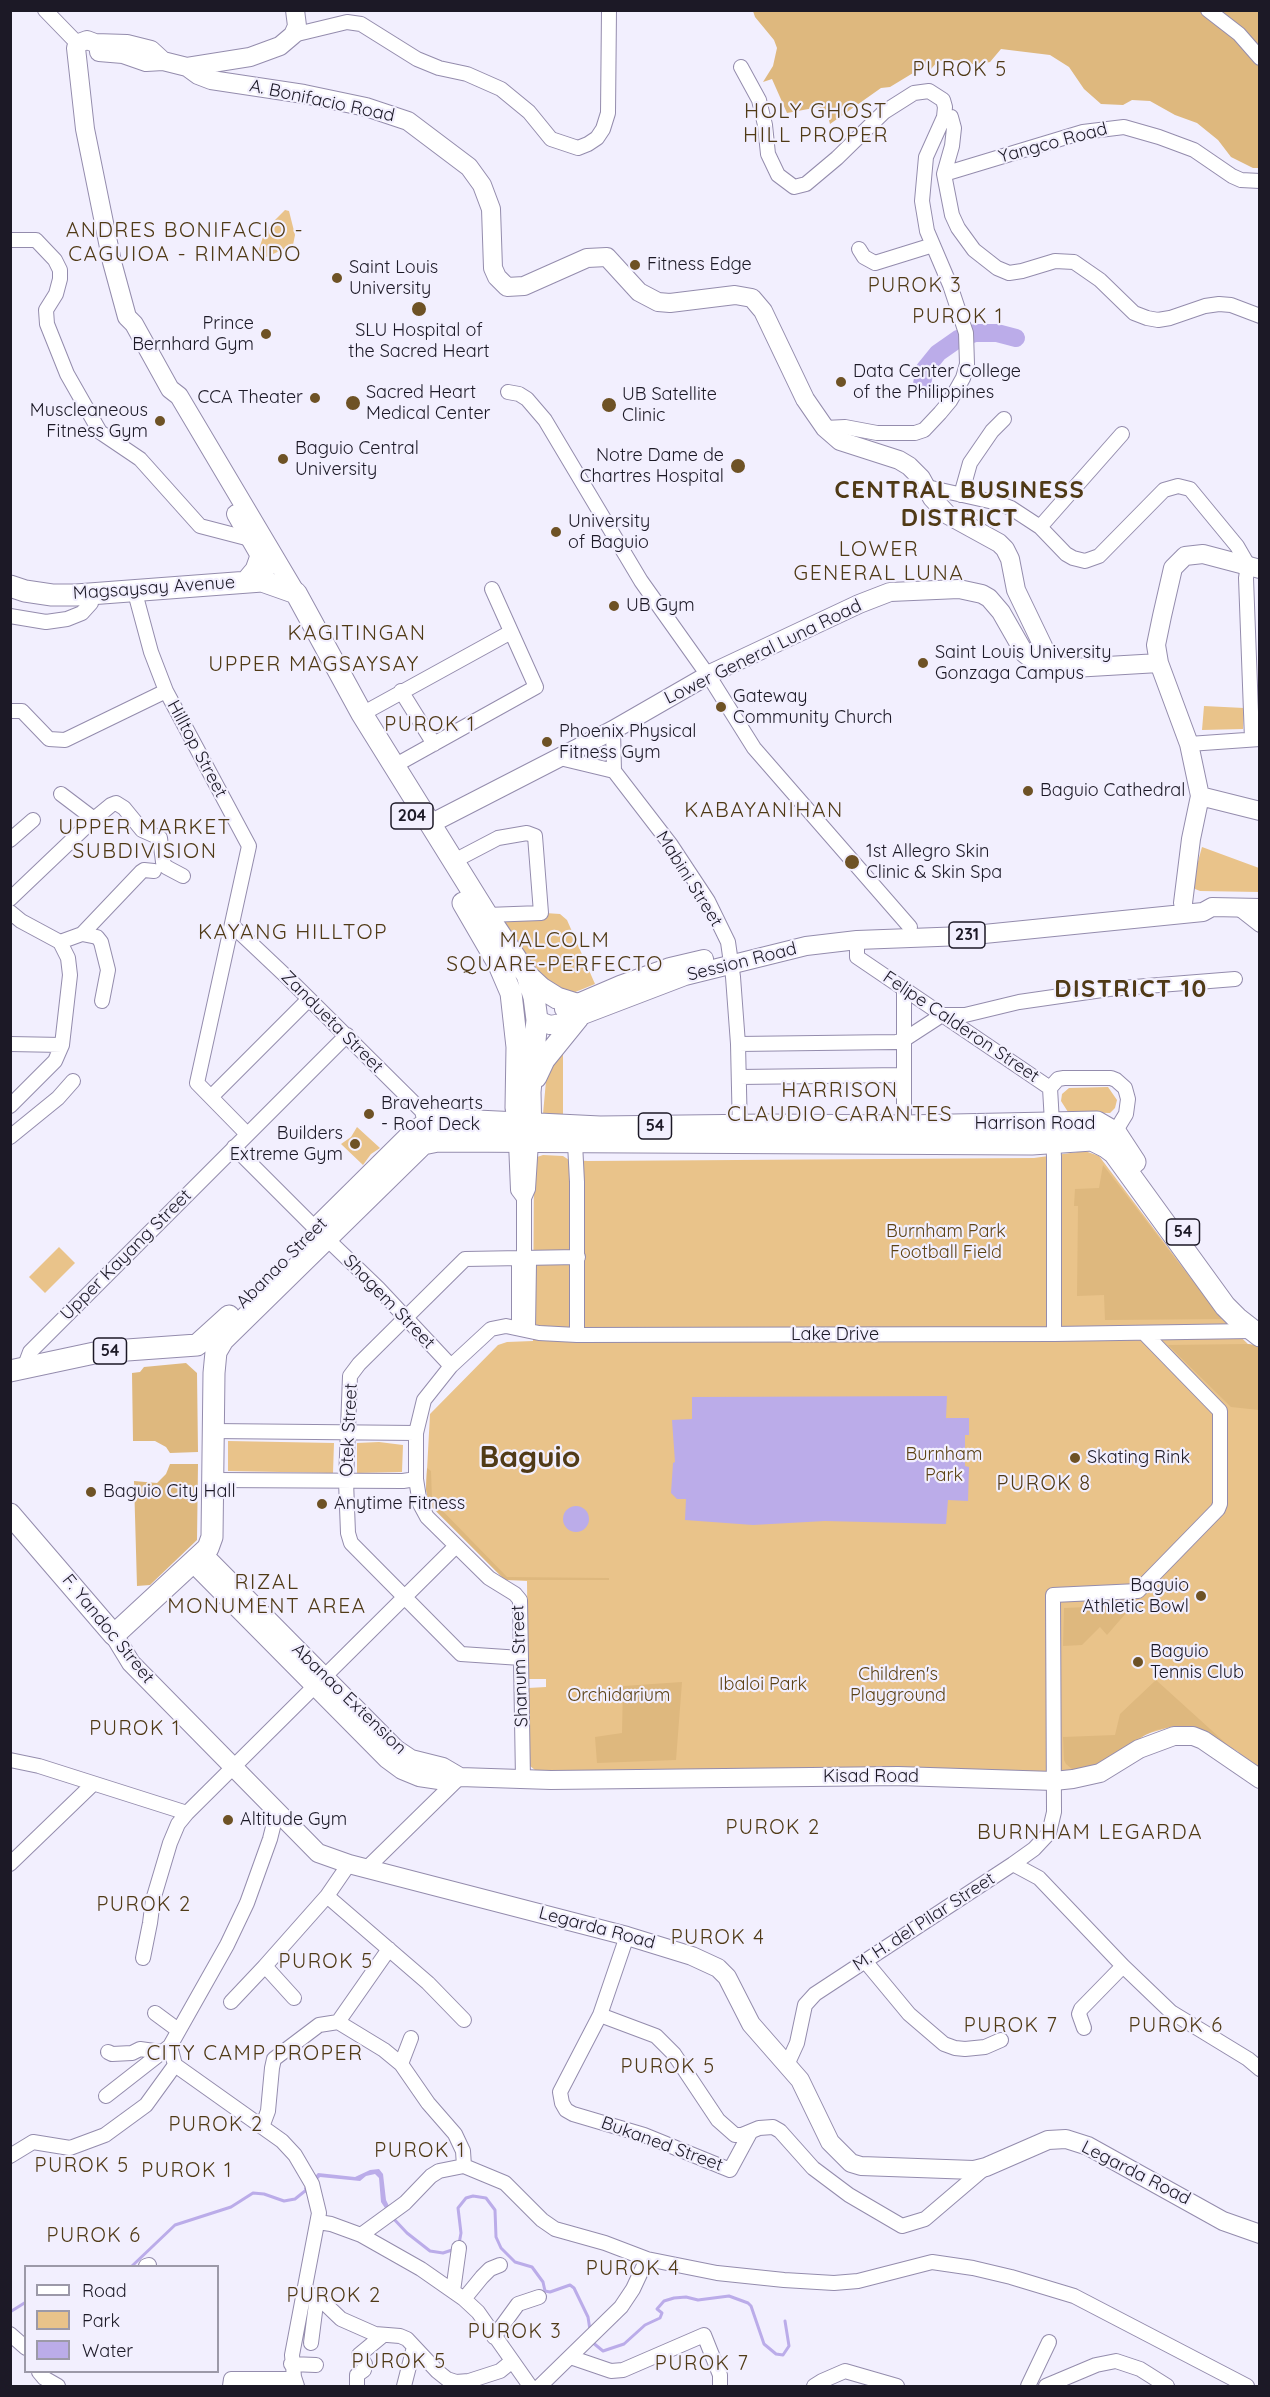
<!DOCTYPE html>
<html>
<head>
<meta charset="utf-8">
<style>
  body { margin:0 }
  #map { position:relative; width:1270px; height:2397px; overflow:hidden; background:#f2effe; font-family:Quicksand,sans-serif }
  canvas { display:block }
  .frame { position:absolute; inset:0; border:12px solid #1c1926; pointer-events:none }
  .legend { position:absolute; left:24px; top:2265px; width:195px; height:108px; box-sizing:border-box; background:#f2effe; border:2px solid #9c99a8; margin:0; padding:8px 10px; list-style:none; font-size:18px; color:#1c1926 }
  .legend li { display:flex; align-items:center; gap:12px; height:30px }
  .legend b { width:30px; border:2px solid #9c99a8 }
</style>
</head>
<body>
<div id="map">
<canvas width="1270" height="2397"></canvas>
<div class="frame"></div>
<ul class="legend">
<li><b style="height:8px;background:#fff"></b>Road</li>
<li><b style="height:16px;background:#e9c38a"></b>Park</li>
<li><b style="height:16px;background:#bbace9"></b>Water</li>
</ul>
</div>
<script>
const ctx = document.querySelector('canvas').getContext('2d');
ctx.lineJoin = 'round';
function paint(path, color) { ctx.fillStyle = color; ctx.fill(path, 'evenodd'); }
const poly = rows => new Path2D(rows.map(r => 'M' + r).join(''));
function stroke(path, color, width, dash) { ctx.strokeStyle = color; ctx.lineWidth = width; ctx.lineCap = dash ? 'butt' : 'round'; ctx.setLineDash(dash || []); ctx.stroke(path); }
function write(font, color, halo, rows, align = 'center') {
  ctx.font = font + ' Quicksand,sans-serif'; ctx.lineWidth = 4.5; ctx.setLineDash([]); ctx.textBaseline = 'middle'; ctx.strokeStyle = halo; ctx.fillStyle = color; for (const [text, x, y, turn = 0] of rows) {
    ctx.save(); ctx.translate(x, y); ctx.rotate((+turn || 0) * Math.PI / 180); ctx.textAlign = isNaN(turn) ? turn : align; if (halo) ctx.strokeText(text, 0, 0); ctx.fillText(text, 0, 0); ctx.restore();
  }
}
paint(poly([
  [285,210,289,211,295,235,293,245,262,259,257,255,263,237,269,226],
  [1204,706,1244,708,1243,729,1202,730],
  [1202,847,1259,868,1259,892,1200,891,1195,889,1192,883],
  [545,913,560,914,567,920,595,984,568,995,543,981,500,916],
  [563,1053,563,1114,543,1114,547,1070],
  [1108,1087,1117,1100,1115,1108,1110,1113,1068,1112,1061,1101,1062,1094,1069,1088],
  [357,1127,380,1148,371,1154,363,1165,341,1144,351,1137],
  [1085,1151,1099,1156,1222,1319,1248,1344,1259,1346,1259,1771,1237,1751,1195,1729,1174,1726,1146,1734,1123,1752,1078,1774,535,1770,530,1766,528,1764,528,1688,546,1687,546,1679,528,1679,527,1581,505,1580,429,1504,426,1489,430,1414,498,1345,507,1342,533,1341,534,1161,537,1157,543,1155,563,1156,569,1160,588,1161,1034,1158],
  [59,1247,75,1263,45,1293,29,1277],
  [228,1441,334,1443,333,1473,228,1471],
  [379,1442,403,1445,402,1472,357,1473,357,1443]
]), '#e9c38a');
paint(poly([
  [753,11,1259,11,1259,168,1253,168,1231,157,1218,140,1197,123,1175,115,1150,101,1132,100,1123,105,1101,104,1084,89,1069,67,1050,55,1001,49,990,62,975,65,962,60,938,61,931,69,918,70,890,87,881,88,830,124,827,113,819,107,787,113,772,79,763,82,773,66,777,48,774,40,755,17],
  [1103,1165,1222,1319,1105,1320,1104,1295,1077,1296,1078,1206,1074,1206,1075,1189,1099,1188],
  [1248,1344,1259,1346,1259,1410,1231,1407,1168,1345],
  [186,1363,197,1373,198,1452,170,1453,166,1447,155,1441,133,1441,132,1373,140,1372,144,1367],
  [170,1464,198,1464,197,1540,150,1585,137,1586,134,1481,157,1483,166,1474],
  [427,1468,431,1471,432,1500,507,1577,609,1578,609,1580,505,1580,429,1504,426,1489],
  [1133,1605,1107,1635,1100,1627,1082,1645,1063,1646,1064,1608],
  [1156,1680,1231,1748,1195,1729,1174,1726,1156,1730,1137,1739,1123,1752,1078,1774,1066,1764,1064,1760,1063,1737,1115,1735,1120,1714],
  [682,1682,676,1760,597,1763,595,1737,622,1733,623,1686]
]), '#deb87e');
paint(poly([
  [947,1396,946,1418,969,1418,969,1435,965,1435,965,1466,969,1467,968,1501,948,1500,946,1524,825,1521,753,1525,685,1520,686,1499,677,1499,671,1493,673,1463,675,1462,672,1420,692,1419,692,1397],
  '563 1519a13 13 0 1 1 26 0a13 13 0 1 1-26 0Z',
  [379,2169,383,2174,386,2200,389,2206,385,2208,381,2202,379,2178,375,2174,366,2176,360,2181,320,2177,305,2193,304,2188,318,2173,355,2177,370,2170]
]), '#bbace9');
stroke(poly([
  [392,2217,407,2233,430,2251,443,2253,455,2249],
  [459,2244,461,2233,458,2208,466,2198,473,2196,486,2198,495,2210,496,2237,501,2248,515,2262,532,2267,543,2282,545,2291,550,2292,570,2285,574,2288,588,2317,590,2330],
  [132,2266,175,2225,231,2207,253,2193,264,2194,284,2201,295,2199,305,2191],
  [10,2312,26,2302],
  [592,2342,603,2351,624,2344,645,2325,660,2318,662,2313,657,2309,664,2301,674,2298,686,2297,698,2300,729,2296,748,2303,751,2306,764,2344,776,2354,783,2355,789,2346,785,2321]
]), '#bbace9', 3);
stroke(poly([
  [922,384,925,369,938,353,958,339,975,333,997,333,1016,338]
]), '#bbace9', 18);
const minor = poly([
  [45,10,78,44],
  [1208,10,1239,34,1260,58],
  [293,35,347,22,361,24,417,59,439,68,467,74,501,89,529,112,551,139,578,148,588,144,597,138,603,129,608,113,609,10],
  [741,67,759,100,765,125,768,154,778,175,794,187,806,184,837,158,884,112,914,93,929,91,943,100,945,107,944,117,926,157,922,201,927,231,950,285,966,333,967,364,963,378,950,401,940,413,924,430,915,433,877,433,845,427,825,428],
  [944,117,951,117,954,128,952,146,944,174,952,215,958,228,974,250,997,268,1009,273,1022,271,1055,261,1074,262,1100,280,1134,313,1147,318,1158,320,1170,318,1205,306,1219,304,1231,305,1260,316],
  [944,174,1083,132,1124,127,1159,137,1194,150,1232,176,1241,180,1260,181],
  [10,240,36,240,55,260,60,270,60,279,56,294,46,310,47,324,67,374,100,432,140,459,200,526,250,539],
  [859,249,864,257,875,263,933,245],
  [508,392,519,394,527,399,545,420,641,581,712,681,754,748,910,927],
  [927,487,998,503,1011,508,1040,527,1066,554,1073,558,1085,561,1099,556,1164,490,1178,486,1190,489,1237,546,1248,565,1246,578,1252,739],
  [961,495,970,463,992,431,1004,419],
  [1040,527,1122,434],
  [134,589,151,652,166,691,249,846,197,1083,247,1134],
  [10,616,46,622,67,619,82,613,91,603,92,594],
  [401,691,434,744],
  [10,711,22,711,49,739,65,740,166,691],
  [362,714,511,632],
  [613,730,614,771,671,845,708,901,728,942,733,977,738,1044,740,1133],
  [1189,744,1260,739],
  [560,758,614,771],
  [394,766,536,687,492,589],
  [61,794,94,819],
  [10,840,33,820],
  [454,861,498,838,527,833,535,836,541,913,487,915],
  [10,899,94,819,111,805,116,803,124,808,142,830,160,838,163,862,166,867,183,876],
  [1237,907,1260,925],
  [10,912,21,921,60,942,68,958,70,975,62,1045,55,1061,10,1106],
  [232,927,236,929,290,980,422,1111,425,1123],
  [82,934,141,872,144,870,154,871],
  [857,940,857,957,1050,1088],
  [60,942,82,934,97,937,101,942,108,970,102,1001],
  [904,988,904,1133],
  [10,1044,62,1045],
  [738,1044,896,1042,902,1041,942,1015,965,1015,1019,1002,1109,989,1235,979],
  [739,1077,903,1075],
  [1050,1088,1054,1157,1054,1334],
  [1050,1088,1058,1079,1064,1078,1111,1078,1116,1080,1125,1088,1128,1099,1126,1114,1112,1137],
  [211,1097,309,999],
  [10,1137,58,1098,73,1081],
  [516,1142,518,1190,524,1198],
  [575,1143,577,1182,577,1335],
  [234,1147,316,1229],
  [326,1238,378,1288,451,1366],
  [519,1328,519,1264,524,1257],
  [528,1329,529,1263,524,1257,524,1198,528,1189,531,1142],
  [24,1368,30,1352,347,1035],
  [213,1431,416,1433],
  [214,1480,403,1481,416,1479],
  [521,1658,461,1654,351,1543,348,1533,346,1481,350,1376,359,1364,465,1259,578,1257],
  [10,1760,39,1766,187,1813],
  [523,1779,520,1600,515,1594,489,1578,427,1517,420,1504,416,1479,416,1433,424,1400,451,1366,491,1329,506,1326,539,1333,577,1335,1054,1334,1251,1331],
  [277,1811,270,1839,247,1903,227,1945,170,2046,175,2065,282,2141,295,2155,312,2184,319,2213,292,2355,294,2377,297,2386],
  [10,1864,93,1784],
  [1013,1864,1039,1878,1123,1966,1171,2012,1248,2059,1260,2069],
  [367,1868,460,1777],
  [327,1896,428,1983,464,2020],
  [627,1936,600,2015,560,2092,562,2103,566,2110,573,2114,644,2135,730,2170,750,2133],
  [143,1958,150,1923,153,1900,170,1843,178,1824,187,1813,455,1547],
  [865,1961,909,2014,944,2044,955,2048,965,2049,985,2047,1001,2040],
  [294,1998,265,1966,327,1896,349,1864],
  [231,2002,265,1966],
  [155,2013,178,2030],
  [600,2015,656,2036,674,2054,718,2120,735,2135,742,2135,759,2128,773,2127,780,2131,813,2168,849,2195,902,2226,925,2219,986,2167],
  [338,2022,389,1949],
  [1084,2028,1079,2014,1081,2009,1123,1966],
  [108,2052,112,2054,132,2053,140,2049,161,2052],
  [401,2064,411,2038],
  [787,2065,797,2043,805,2005,815,1994,1013,1864,1034,1849,1049,1833,1054,1812,1053,1595,1138,1591,1218,1509,1220,1504,1220,1411,1144,1333],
  [106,2096,170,2046],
  [262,2127,268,2111,272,2068,274,2059,319,2025,338,2022,384,2050,401,2064,428,2103,455,2134,463,2151,464,2166],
  [10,2156,33,2142,70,2148,105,2135,146,2105,175,2065],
  [318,2222,331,2224,361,2235,421,2269,464,2299,478,2312,530,2386],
  [361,2235,405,2203,431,2176,439,2171,464,2166,505,2183,542,2220,555,2229,605,2243,647,2259,717,2273,784,2280,834,2283,858,2281,932,2262,973,2268,1011,2277,1074,2296,1247,2386],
  [146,2266,149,2265],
  [453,2291,459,2248],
  [303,2294,317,2296,341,2319,375,2334,400,2336,407,2339,437,2371,447,2379,456,2382,469,2381,500,2371,511,2362],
  [464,2299,482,2277,490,2269,500,2265],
  [10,2334,26,2348],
  [494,2337,518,2304,539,2297],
  [311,2343,317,2296],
  [570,2357,611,2371,623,2370,704,2335,720,2375,720,2386],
  [291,2364,316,2365],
  [39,2372,44,2378,58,2386],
  [230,2386,231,2379,288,2379,294,2377],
  [357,2386,357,2375,364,2370,365,2364,359,2355,382,2336],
  [404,2386,414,2347],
  [540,2386,621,2307,633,2289,647,2259],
  [814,2386,822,2381,845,2371,897,2386],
  [1028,2386,1049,2342],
  [1046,2386,1096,2365,1116,2361,1140,2369,1167,2386]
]);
const major = poly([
  [99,52,123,54,146,62,163,61,187,67,198,75,211,80,304,94,366,107,408,121,469,167,482,185,491,209,493,268,497,277,507,287,524,286,587,258,607,257,639,292,658,302,670,303,735,295,752,298,763,311,805,399,825,428,840,441,899,460,909,466,921,478,932,498,948,515,999,543,1005,549,1010,559,1016,590,1052,665],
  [163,61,151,50,127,44,95,43,87,40,79,43,76,48,85,129,112,262,127,317,134,324,170,389,179,396,296,593],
  [187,67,250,57,280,46,293,35,297,26,295,10],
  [236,514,267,568],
  [1200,796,1260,811],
  [432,823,613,730,712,673,859,604,890,592,959,589,982,594,989,598,1001,612,1025,654,1033,660,1052,665,1073,668,1159,663],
  [1183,903,1191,839,1200,796,1189,744,1159,663,1156,645,1162,616,1173,568,1185,556,1203,554,1260,569],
  [564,1009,620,985,670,967,704,959],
  [537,1020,550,1025,562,1023,685,976,806,946,857,940,964,936,1203,912,1212,907,1260,908],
  [203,1554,396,1749,411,1759,443,1767,460,1777],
  [193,1563,387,1759,402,1770,419,1777,439,1780,460,1777,551,1780,898,1776,1054,1781,1073,1779,1100,1773,1139,1749,1174,1736,1193,1736,1203,1740,1260,1779],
  [114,1635,131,1663,318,1853,349,1864,627,1936,692,1956,718,1968,727,1977,751,2024,800,2080,830,2142,851,2163,861,2166,974,2170,986,2167,1048,2140,1066,2139,1088,2146,1223,2221,1260,2234]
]);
const highway = poly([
  [246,582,256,570,261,556],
  [10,586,25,591,52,595,76,595,262,581,296,593,362,714,487,915,527,975,534,997,537,1020,530,1092,531,1138],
  [463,903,499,965,511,993,517,1047,516,1108],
  [527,975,541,988,557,998,576,1004],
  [536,1077,544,1060,578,1018],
  [317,1228,416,1130,436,1119,600,1127,766,1125,905,1126,1097,1122,1116,1133,1135,1162],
  [10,1371,99,1352,197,1345,229,1316],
  [10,1514,114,1635,208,1548,212,1537,214,1373,216,1352,223,1340,423,1144,438,1141,1032,1144,1092,1140,1106,1147,1114,1153,1225,1306,1237,1318,1260,1336]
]);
stroke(minor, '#948cad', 16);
stroke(major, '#948cad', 20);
stroke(highway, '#948cad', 23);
stroke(minor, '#fff', 14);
stroke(major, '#fff', 18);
stroke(highway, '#fff', 21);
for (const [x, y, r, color] of [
  [635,265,6,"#6e5225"],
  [337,278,6,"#6e5225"],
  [419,309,8,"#6e5225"],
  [266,334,6,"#6e5225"],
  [841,382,6,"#6e5225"],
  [315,398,6,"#6e5225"],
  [353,403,8,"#6e5225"],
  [609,405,8,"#6e5225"],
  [160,421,6,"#6e5225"],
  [283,459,6,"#6e5225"],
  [738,466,8,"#6e5225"],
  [556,532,6,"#6e5225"],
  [614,606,6,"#6e5225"],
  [923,663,6,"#6e5225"],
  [721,707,6,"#6e5225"],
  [547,742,6,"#6e5225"],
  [1028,791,6,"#6e5225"],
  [852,862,8,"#6e5225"],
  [369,1114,6,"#6e5225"],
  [355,1144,6,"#6e5225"],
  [1075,1458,6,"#6e5225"],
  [91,1492,6,"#6e5225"],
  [322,1504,6,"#6e5225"],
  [1201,1596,6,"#6e5225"],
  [1138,1662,6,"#6e5225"],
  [228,1820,6,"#6e5225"]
]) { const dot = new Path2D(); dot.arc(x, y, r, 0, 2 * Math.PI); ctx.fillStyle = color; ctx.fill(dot); stroke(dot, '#f2effe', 2); }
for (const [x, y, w] of [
  [412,816,42],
  [967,935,36],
  [655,1126,33],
  [1183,1232,33],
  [110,1351,33]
]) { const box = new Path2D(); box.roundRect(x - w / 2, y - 13, w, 26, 4.5); ctx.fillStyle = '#f2effe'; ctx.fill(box); stroke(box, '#1c1926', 1.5); }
write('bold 16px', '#1c1926', null, [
  ["204",412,816],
  ["231",967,935],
  ["54",655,1126],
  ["54",1183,1232],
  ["54",110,1351]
]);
write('18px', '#1c1926', '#f2effe', [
  ["A. Bonifacio Road",322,101,12],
  ["Yangco Road",1053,143,-15],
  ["Magsaysay Avenue",154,588,-4],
  ["Lower General Luna Road",763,652,-26],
  ["Hilltop Street",197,749,62],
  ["Mabini Street",689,879,58],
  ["Session Road",742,962,-14],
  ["Zandueta Street",332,1022,45],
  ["Felipe Calderon Street",961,1027,34],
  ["Harrison Road",1035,1124],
  ["Upper Kayang Street",126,1255,-45],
  ["Abanao Street",282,1263,-45],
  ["Shagem Street",389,1302,46],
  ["Lake Drive",835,1335],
  ["Otek Street",349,1430,-87],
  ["F. Yandoc Street",108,1629,51],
  ["Shanum Street",520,1666,-92],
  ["Abanao Extension",349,1699,44],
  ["Kisad Road",871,1777],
  ["M. H. del Pilar Street",924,1922,-33],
  ["Legarda Road",597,1928,15],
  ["Bukaned Street",662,2144,20],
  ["Legarda Road",1136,2173,27]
]);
write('18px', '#1c1926', '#f2effe', [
  ["Fitness Edge",647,265],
  ["Saint Louis",349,268],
  ["University",349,289],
  ["Prince",254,324,"right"],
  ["Bernhard Gym",254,345,"right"],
  ["SLU Hospital of",419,331,"center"],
  ["the Sacred Heart",419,352,"center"],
  ["Data Center College",853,372],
  ["of the Philippines",853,393],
  ["Sacred Heart",366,393],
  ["Medical Center",366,414],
  ["UB Satellite",622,395],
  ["Clinic",622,416],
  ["CCA Theater",303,398,"right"],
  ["Muscleaneous",148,411,"right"],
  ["Fitness Gym",148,432,"right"],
  ["Baguio Central",295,449],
  ["University",295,470],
  ["Notre Dame de",724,456,"right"],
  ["Chartres Hospital",724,477,"right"],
  ["University",568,522],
  ["of Baguio",568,543],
  ["UB Gym",626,606],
  ["Saint Louis University",935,653],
  ["Gonzaga Campus",935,674],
  ["Gateway",733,697],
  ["Community Church",733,718],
  ["Phoenix Physical",559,732],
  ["Fitness Gym",559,753],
  ["Baguio Cathedral",1040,791],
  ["1st Allegro Skin",866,852],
  ["Clinic & Skin Spa",866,873],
  ["Bravehearts",381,1104],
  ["- Roof Deck",381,1125],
  ["Builders",343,1134,"right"],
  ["Extreme Gym",343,1155,"right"],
  ["Skating Rink",1087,1458],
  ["Baguio City Hall",103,1492],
  ["Anytime Fitness",334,1504],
  ["Baguio",1189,1586,"right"],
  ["Athletic Bowl",1189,1607,"right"],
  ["Baguio",1150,1652],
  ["Tennis Club",1150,1673],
  ["Altitude Gym",240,1820]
], 'left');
write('18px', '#5c4215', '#f2effe', [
  ["Burnham Park",946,1232],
  ["Football Field",946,1253],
  ["Burnham",944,1455],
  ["Park",944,1476],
  ["Children's",898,1675],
  ["Playground",898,1696],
  ["Ibaloi Park",763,1685],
  ["Orchidarium",619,1696]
]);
ctx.letterSpacing = '1.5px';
write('20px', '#503a16', '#f2effe', [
  ["PUROK 5",960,70],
  ["PUROK 3",915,286],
  ["PUROK 1",958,317],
  ["PUROK 1",430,725],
  ["PUROK 8",1044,1484],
  ["PUROK 1",135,1729],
  ["PUROK 2",773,1828],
  ["PUROK 2",144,1905],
  ["PUROK 4",718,1938],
  ["PUROK 5",326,1962],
  ["PUROK 7",1011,2026],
  ["PUROK 6",1176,2026],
  ["PUROK 5",668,2067],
  ["PUROK 2",216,2125],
  ["PUROK 1",420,2151],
  ["PUROK 5",82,2166],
  ["PUROK 1",187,2171],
  ["PUROK 6",94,2236],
  ["PUROK 4",633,2269],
  ["PUROK 2",334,2296],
  ["PUROK 3",515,2332],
  ["PUROK 5",399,2362],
  ["PUROK 7",702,2364]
]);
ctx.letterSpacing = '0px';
ctx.letterSpacing = '1.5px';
write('21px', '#503a16', '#f2effe', [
  ["HOLY GHOST",816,112],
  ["HILL PROPER",816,136],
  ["ANDRES BONIFACIO -",185,231],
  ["CAGUIOA - RIMANDO",185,255],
  ["LOWER",879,550],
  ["GENERAL LUNA",879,574],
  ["KAGITINGAN",357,634],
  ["UPPER MAGSAYSAY",314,665],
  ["KABAYANIHAN",764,811],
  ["UPPER MARKET",145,828],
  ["SUBDIVISION",145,852],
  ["KAYANG HILLTOP",293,933],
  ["MALCOLM",555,941],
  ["SQUARE-PERFECTO",555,965],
  ["HARRISON",840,1091],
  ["CLAUDIO CARANTES",840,1115],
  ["RIZAL",267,1583],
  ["MONUMENT AREA",267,1607],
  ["BURNHAM LEGARDA",1090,1833],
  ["CITY CAMP PROPER",255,2054]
]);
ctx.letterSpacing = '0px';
ctx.letterSpacing = '1.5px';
write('bold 24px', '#503a16', '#f2effe', [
  ["CENTRAL BUSINESS",960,491],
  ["DISTRICT",960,519],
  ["DISTRICT 10",1131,990]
]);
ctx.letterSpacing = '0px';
write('bold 30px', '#503a16', '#f2effe', [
  ["Baguio",530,1458]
]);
</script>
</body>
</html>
